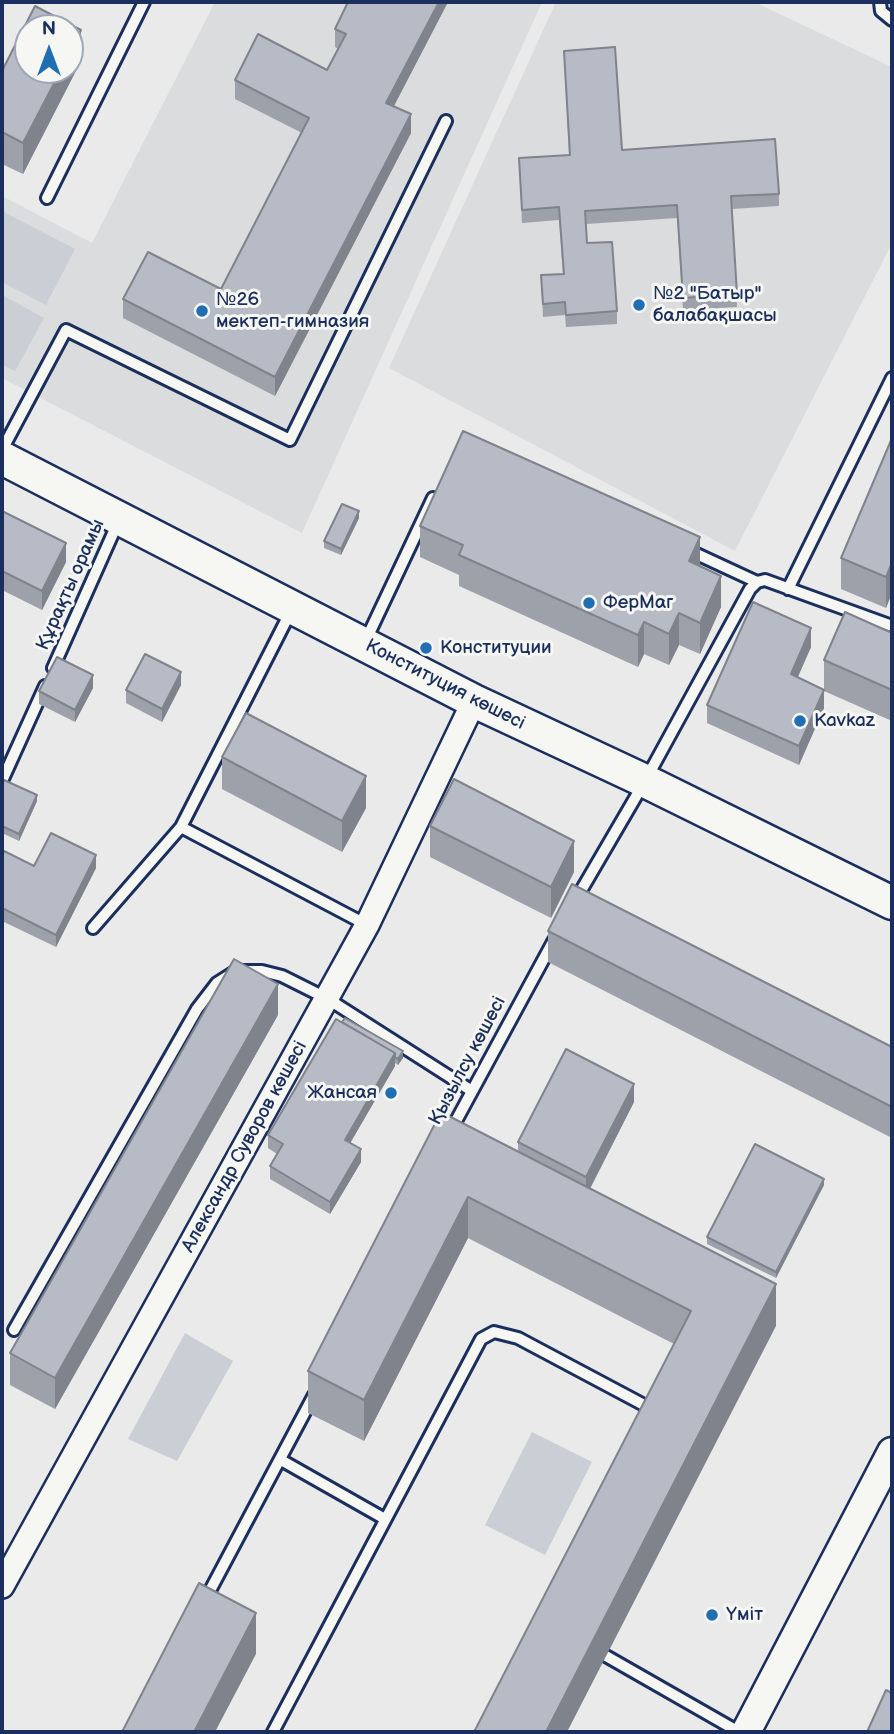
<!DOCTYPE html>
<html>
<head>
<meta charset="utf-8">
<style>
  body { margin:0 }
  #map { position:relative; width:894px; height:1734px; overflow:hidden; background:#e9eae9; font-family:"Balsamiq Sans",sans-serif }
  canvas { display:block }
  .frame { position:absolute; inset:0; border:4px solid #1b2f5e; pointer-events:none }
  .north { position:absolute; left:14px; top:14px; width:70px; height:70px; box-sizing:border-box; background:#f6f6f2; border:2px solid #9ea6b7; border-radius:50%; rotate:0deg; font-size:19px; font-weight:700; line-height:28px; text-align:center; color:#1b2f5e }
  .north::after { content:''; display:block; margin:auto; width:24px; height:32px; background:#1f6fb2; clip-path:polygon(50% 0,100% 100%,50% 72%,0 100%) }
</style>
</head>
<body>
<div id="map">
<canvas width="894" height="1734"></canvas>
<div class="frame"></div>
<div class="north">N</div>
</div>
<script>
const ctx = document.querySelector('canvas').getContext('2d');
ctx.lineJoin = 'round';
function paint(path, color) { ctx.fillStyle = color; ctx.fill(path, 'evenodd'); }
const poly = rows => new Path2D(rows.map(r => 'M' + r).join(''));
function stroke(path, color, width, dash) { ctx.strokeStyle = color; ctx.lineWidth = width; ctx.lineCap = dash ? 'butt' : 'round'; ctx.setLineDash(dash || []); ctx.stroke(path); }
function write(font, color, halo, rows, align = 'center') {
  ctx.font = font + ' "Balsamiq Sans",sans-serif'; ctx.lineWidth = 6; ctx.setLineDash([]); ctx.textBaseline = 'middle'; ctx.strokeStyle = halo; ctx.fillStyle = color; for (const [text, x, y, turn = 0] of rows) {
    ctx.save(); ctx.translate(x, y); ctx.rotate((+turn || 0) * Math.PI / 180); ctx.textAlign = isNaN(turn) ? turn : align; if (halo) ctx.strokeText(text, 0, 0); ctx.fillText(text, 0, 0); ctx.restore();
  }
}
paint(poly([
  [215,2,542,2,302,533,2,378,2,196,92,243],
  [556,2,754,2,892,67,892,243,735,551,389,368]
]), '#dadcde');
paint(poly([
  [2,211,75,249,46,305,2,282],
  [2,295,44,318,15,371,2,364],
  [185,1333,233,1361,177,1461,128,1439],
  [532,1432,592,1462,545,1555,485,1525]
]), '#caced5');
const service = poly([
  [880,2,881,11,892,20],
  [47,198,144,2],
  [2,450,66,330,290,440,446,121],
  [688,550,757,582],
  [788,589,892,378],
  [291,611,181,827,367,925],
  [365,642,433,498],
  [53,668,119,520],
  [2,781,45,686],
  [575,901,645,781,750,589,757,582,765,580,892,626],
  [93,928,181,827],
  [450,1132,554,940],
  [14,1330,197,1009,217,983,236,971,262,971,282,976,328,999,472,1091],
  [281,1460,385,1519],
  [205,1600,314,1395],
  [606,1656,739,1732],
  [273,1732,481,1339,494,1332,518,1338,644,1405,649,1415]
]);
const minor = poly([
  [2,1586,367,925,474,701]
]);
const tertiary = poly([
  [746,1732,892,1452]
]);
const secondary = poly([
  [2,458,474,701,645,781,892,903]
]);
stroke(service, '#1b2f5e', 16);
stroke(minor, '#1b2f5e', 28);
stroke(tertiary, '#1b2f5e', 33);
stroke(secondary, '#1b2f5e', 37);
stroke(service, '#f6f6f2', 10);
stroke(minor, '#f6f6f2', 23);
stroke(tertiary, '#f6f6f2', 28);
stroke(secondary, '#f6f6f2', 32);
paint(poly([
  [448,2,394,106,411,133,275,396,123,318,123,299,221,289,302,133,235,99,235,80,327,70,338,49,335,47,335,29],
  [564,51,622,150,779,194,779,206,732,209,737,307,683,310,677,218,586,224,587,243,617,311,617,324,566,327,565,315,543,317,541,275,563,274,559,220,522,223,519,158,569,155],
  [81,61,23,174,2,164,2,71],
  [892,438,892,593,886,608,841,589,841,558],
  [2,511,66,562,42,610,2,590],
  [359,518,341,555,324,548,324,541],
  [420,526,700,567,721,607,700,654,679,645,669,665,644,654,638,667,459,586,459,575,420,557],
  [892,633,892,721,824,691,824,708,799,765,707,723,707,705,811,647,797,677,824,689,824,660],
  [181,685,162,722,126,703,126,690],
  [93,688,75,722,39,704,39,691],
  [222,757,366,808,342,852,222,789],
  [2,785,37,801,19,841,2,833],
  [430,826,574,872,551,918,430,857],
  [2,855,34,866,96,868,56,947,2,921],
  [548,931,892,1047,892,1138,548,962],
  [278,1015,55,1409,10,1385,10,1353],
  [336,1019,403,1058,398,1065,395,1063,395,1066,350,1143,361,1162,330,1214,270,1179,270,1166,277,1154,268,1148,268,1135],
  [634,1102,590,1189,776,1326,674,1344,468,1238,364,1441,308,1413,308,1371,441,1112,518,1152,518,1142],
  [824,1185,776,1278,707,1244,707,1237]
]), '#9da1aa');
paint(poly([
  [439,2,448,2,386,121,386,103],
  [81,30,81,61,23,174,23,143,61,70,70,70,70,52],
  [411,114,411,133,275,396,275,377],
  [359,511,359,518,341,555,341,549],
  [700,537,700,568,689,561],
  [66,543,66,562,42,610,42,591],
  [892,562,892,593,886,608,886,577],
  [721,576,721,607,700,654,700,623],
  [679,613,679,645,669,665,669,634],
  [644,622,644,654,638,667,638,635],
  [811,628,811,647,791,693,791,674],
  [181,672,181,685,162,722,162,709],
  [93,675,93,688,75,722,75,710],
  [824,690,824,708,799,765,799,746],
  [366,776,366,808,342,852,342,821],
  [37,795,37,801,19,841,19,834],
  [574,841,574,872,551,918,551,887],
  [96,855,96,868,56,947,56,935],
  [278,984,278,1015,55,1409,55,1378],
  [403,1051,403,1058,398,1065,398,1059],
  [395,1053,395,1066,345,1152,345,1140],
  [634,1084,634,1102,586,1196,586,1177],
  [361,1149,361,1162,330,1214,330,1202],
  [824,1179,824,1185,776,1278,776,1272],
  [468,1197,468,1238,364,1441,364,1400],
  [776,1284,776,1326,567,1732,546,1732],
  [256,1613,256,1654,215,1732,194,1732]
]), '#7f838b');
const building = poly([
  [348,2,439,2,386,103,411,114,275,377,123,299,148,252,221,289,309,118,235,80,258,34,327,70,346,34,335,29,348,2],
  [35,6,81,30,70,52,70,28,28,28,28,70,61,70,23,143,2,132,2,71,35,6],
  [615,47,622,150,775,139,779,194,731,196,737,294,683,298,677,205,585,211,587,243,612,242,617,311,566,315,565,302,543,304,541,275,564,274,559,207,522,210,519,158,570,155,564,51,615,47],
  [463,431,700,537,689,561,721,576,700,623,679,613,669,634,644,622,638,635,459,555,463,545,420,526,463,431],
  [892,438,892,562,886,577,841,558,892,438],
  [342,504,359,511,341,549,324,541,342,504],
  [2,511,66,543,42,591,2,571,2,511],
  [753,602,811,628,791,674,824,690,799,746,707,705,753,602],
  [845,612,892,633,892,690,824,660,845,612],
  [145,654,181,672,162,709,126,690,145,654],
  [57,657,93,675,75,710,39,691,57,657],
  [246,713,366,776,342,821,222,757,246,713],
  [454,779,574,841,551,887,430,826,454,779],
  [4,780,37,795,19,834,2,826,2,785,4,780],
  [51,833,96,855,56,935,2,908,2,855,4,851,34,866,51,833],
  [572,884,892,1047,892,1107,548,931,572,884],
  [234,959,278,984,55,1378,10,1353,234,959],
  [345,1018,403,1051,398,1059,395,1057,395,1053,342,1022,345,1018],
  [336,1019,395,1053,345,1140,361,1149,330,1202,270,1166,283,1144,268,1135,336,1019],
  [566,1049,634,1084,586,1177,518,1142,566,1049],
  [441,1112,776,1284,546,1732,474,1732,691,1311,468,1197,364,1400,308,1371,441,1112],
  [755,1144,824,1179,776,1272,707,1237,755,1144],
  [199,1583,256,1613,194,1732,122,1732,199,1583],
  [886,1690,892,1693,892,1732,867,1732,886,1690]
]);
paint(building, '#b6bbc6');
stroke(building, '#7f838b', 2);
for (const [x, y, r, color] of [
  [639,305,7,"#1f6fb2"],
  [202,311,7,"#1f6fb2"],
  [589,603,7,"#1f6fb2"],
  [426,648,7,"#1f6fb2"],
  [800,721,7,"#1f6fb2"],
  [391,1093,7,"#1f6fb2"],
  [712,1615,7,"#1f6fb2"]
]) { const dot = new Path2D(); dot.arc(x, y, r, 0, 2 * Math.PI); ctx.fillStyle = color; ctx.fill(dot); stroke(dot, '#f6f6f2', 2.5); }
write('19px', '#1b2f5e', '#f6f6f2', [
  ["№2 \"Батыр\"",653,294],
  ["балабақшасы",653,316],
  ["№26",216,300],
  ["мектеп-гимназия",216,322],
  ["ФерМаг",603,603],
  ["Конституции",440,648],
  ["Kavkaz",814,721],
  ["Жансая",377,1093,"right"],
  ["Үміт",726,1615]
], 'left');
write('19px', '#1b2f5e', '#f6f6f2', [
  ["Құрақты орамы",71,585,-66],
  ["Конституция көшесі",445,685,27],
  ["Қызылсу көшесі",468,1061,-62],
  ["Александр Суворов көшесі",245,1147,-61]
]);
</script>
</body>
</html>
